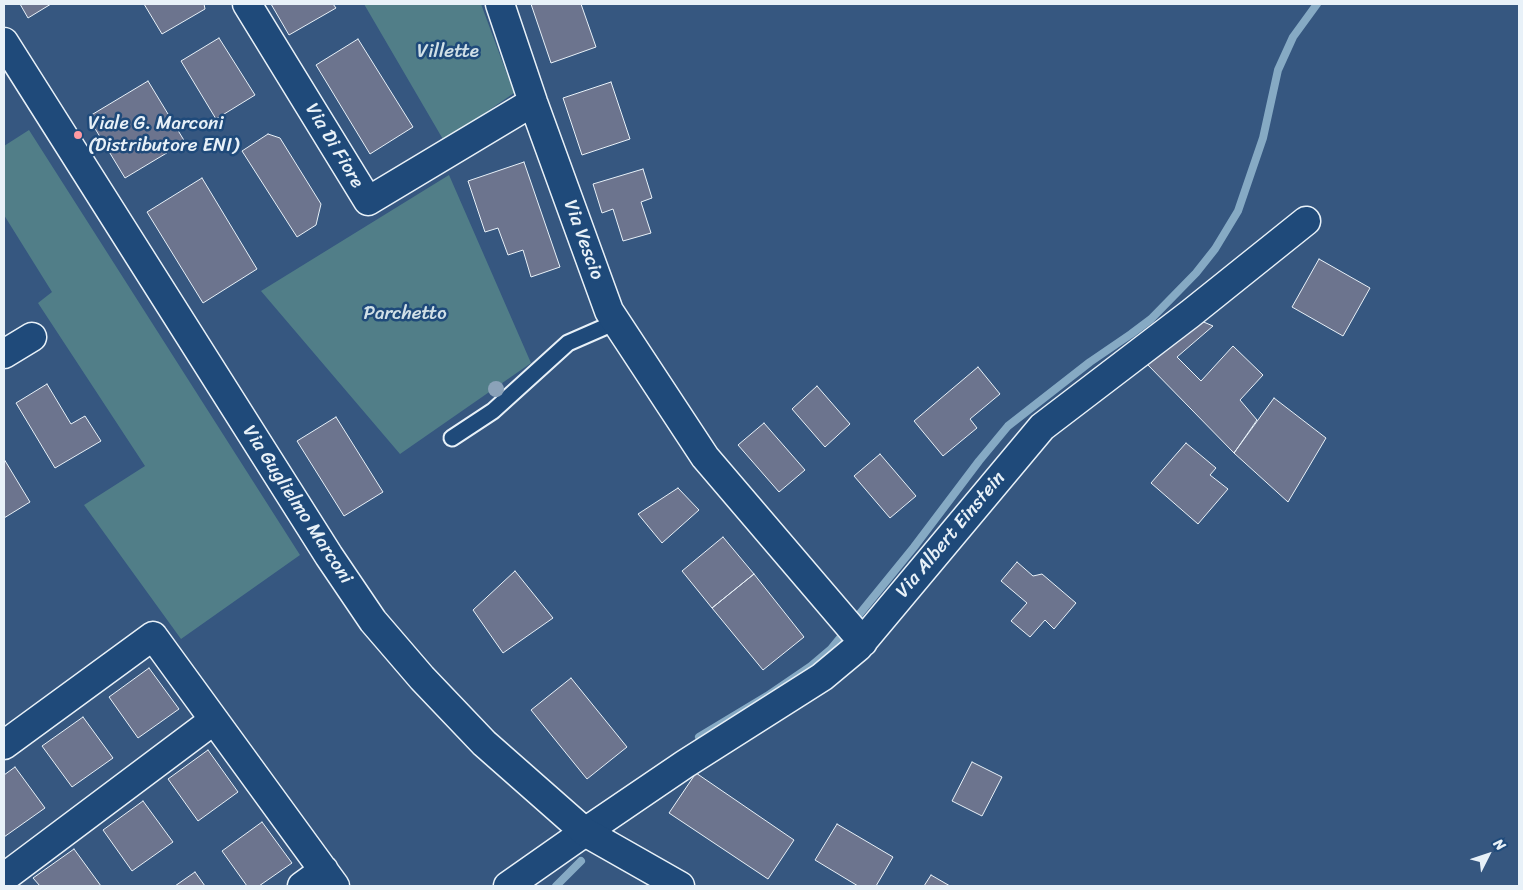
<!DOCTYPE html>
<html>
<head>
<meta charset="utf-8">
<style>
  body { margin:0 }
  #map { position:relative; width:1523px; height:890px; overflow:hidden; background:#365780; font-family:Sriracha,sans-serif }
  canvas { display:block }
  .frame { position:absolute; inset:0; border:5px solid #e8f1f8; pointer-events:none }
  .north { position:absolute; left:1463px; top:830px; width:50px; height:50px; -webkit-text-stroke:4px #1f4a7a; paint-order:stroke; rotate:49deg; font-size:14px; font-weight:700; line-height:20px; text-align:center; color:#e8f1f8 }
  .north::after { content:''; display:block; margin:auto; width:18px; height:22px; background:#e8f1f8; clip-path:polygon(50% 0,100% 100%,50% 72%,0 100%) }
</style>
</head>
<body>
<div id="map">
<canvas width="1523" height="890"></canvas>
<div class="frame"></div>
<div class="north">N</div>
</div>
<script>
const ctx = document.querySelector('canvas').getContext('2d');
ctx.lineJoin = 'round';
function paint(path, color) { ctx.fillStyle = color; ctx.fill(path, 'evenodd'); }
const poly = rows => new Path2D(rows.map(r => 'M' + r).join(''));
function stroke(path, color, width, dash) { ctx.strokeStyle = color; ctx.lineWidth = width; ctx.lineCap = dash ? 'butt' : 'round'; ctx.setLineDash(dash || []); ctx.stroke(path); }
function write(font, color, halo, rows, align = 'center') {
  ctx.font = font + ' Sriracha,sans-serif'; ctx.lineWidth = 5; ctx.setLineDash([]); ctx.textBaseline = 'middle'; ctx.strokeStyle = halo; ctx.fillStyle = color; for (const [text, x, y, turn = 0] of rows) {
    ctx.save(); ctx.translate(x, y); ctx.rotate((+turn || 0) * Math.PI / 180); ctx.textAlign = isNaN(turn) ? turn : align; if (halo) ctx.strokeText(text, 0, 0); ctx.fillText(text, 0, 0); ctx.restore();
  }
}
paint(poly([
  [364,4,481,4,514,93,444,141],
  [29,130,300,555,181,639,84,505,145,466,38,303,52,292,4,215,4,146],
  [449,175,531,363,400,454,261,291]
]), '#517e88');
stroke(poly([
  [699,737,767,696,811,666,831,649,914,547,979,461,1008,426,1090,362,1131,334,1151,319,1196,273,1215,249,1238,211,1263,138,1278,70,1293,37,1317,4],
  [556,886,581,861]
]), '#86aac4', 8);
const building = poly([
  [20,4,51,4,28,18,20,4],
  [144,4,204,4,205,9,162,34,144,4],
  [271,4,333,4,336,8,289,35,271,4],
  [531,4,581,4,596,47,551,63,531,4],
  [219,38,255,95,216,119,181,61,219,38],
  [358,39,413,127,370,154,316,65,358,39],
  [148,81,185,142,125,178,88,117,148,81],
  [611,82,630,139,582,155,563,98,611,82],
  [268,134,280,138,321,204,316,225,297,237,242,151,268,134],
  [524,162,560,267,531,277,523,250,508,255,498,228,485,232,468,181,524,162],
  [643,169,652,198,641,202,651,233,623,241,613,209,602,213,593,184,643,169],
  [202,178,257,269,203,303,147,212,202,178],
  [1319,259,1370,288,1343,336,1292,307,1319,259],
  [1199,320,1213,326,1177,357,1201,381,1233,346,1263,375,1240,400,1257,420,1234,453,1147,364,1199,320],
  [978,367,1000,394,970,419,977,428,943,456,914,421,978,367],
  [47,384,71,424,85,416,101,441,55,468,16,403,47,384],
  [817,386,850,424,825,447,792,409,817,386],
  [1274,398,1326,438,1288,502,1234,453,1274,398],
  [336,417,383,492,344,516,297,441,336,417],
  [764,423,805,470,779,492,738,445,764,423],
  [1186,443,1216,468,1210,475,1228,489,1198,524,1151,483,1186,443],
  [880,454,916,496,890,518,854,476,880,454],
  [4,459,30,502,4,518,4,459],
  [678,488,699,510,662,543,638,514,678,488],
  [723,537,754,574,712,608,682,571,723,537],
  [1017,562,1033,576,1042,574,1076,603,1054,629,1045,620,1030,637,1011,621,1027,603,1001,581,1017,562],
  [515,571,553,618,503,653,473,610,515,571],
  [754,574,804,637,763,670,712,608,754,574],
  [149,668,179,709,138,738,109,697,149,668],
  [571,678,627,747,587,779,531,710,571,678],
  [83,717,113,758,72,787,42,746,83,717],
  [208,750,238,792,198,821,168,779,208,750],
  [972,762,1002,777,982,816,952,801,972,762],
  [15,767,45,808,4,837,4,775,15,767],
  [696,773,794,840,768,879,669,813,696,773],
  [143,801,173,842,132,871,103,830,143,801],
  [262,822,292,863,259,886,247,886,222,851,262,822],
  [837,824,893,857,876,886,858,886,815,860,837,824],
  [74,849,101,886,40,886,33,878,74,849],
  [195,872,205,886,175,886,195,872],
  [931,875,950,886,924,886,931,875]
]);
paint(building, '#6c748e');
stroke(building, '#e8f1f8', 1);
const lane = poly([
  [452,438,493,411,568,343,616,322]
]);
const street = poly([
  [247,4,368,201,533,102],
  [500,4,533,102,609,311,705,457,863,642],
  [4,354,32,337],
  [4,745,153,636,335,886],
  [6,876,214,720],
  [302,886,324,870],
  [508,886,585,832,685,764,822,677,858,647,1042,427,1190,314,1306,221]
]);
const secondary = poly([
  [4,42,329,556,373,621,422,678,484,743,585,832,680,886]
]);
stroke(lane, '#e8f1f8', 19);
stroke(street, '#e8f1f8', 31);
stroke(secondary, '#e8f1f8', 31);
stroke(lane, '#1f4a7a', 15);
stroke(street, '#1f4a7a', 28);
stroke(secondary, '#1f4a7a', 28);
ctx.fillStyle = '#8ba2b9';
for (const [x, y] of [
  [496,389]
]) { ctx.beginPath(); ctx.arc(x, y, 8, 0, 2 * Math.PI); ctx.fill(); }
for (const [x, y, r, color] of [
  [78,135,5,"#ff9aa2"]
]) { const dot = new Path2D(); dot.arc(x, y, r, 0, 2 * Math.PI); ctx.fillStyle = color; ctx.fill(dot); stroke(dot, '#1f4a7a', 2); }
write('19px', '#d1e0e7', '#1f4a7a', [
  ["Villette",448,52],
  ["Parchetto",405,314]
]);
write('19px', '#e8f1f8', '#1f4a7a', [
  ["Viale G. Marconi",88,124],
  ["(Distributore ENI)",88,146]
], 'left');
write('19px', '#e8f1f8', '#1f4a7a', [
  ["Via Di Fiore",334,146,59],
  ["Via Vescio",583,240,70],
  ["Via Guglielmo Marconi",297,505,57],
  ["Via Albert Einstein",951,535,-50]
]);
</script>
</body>
</html>
